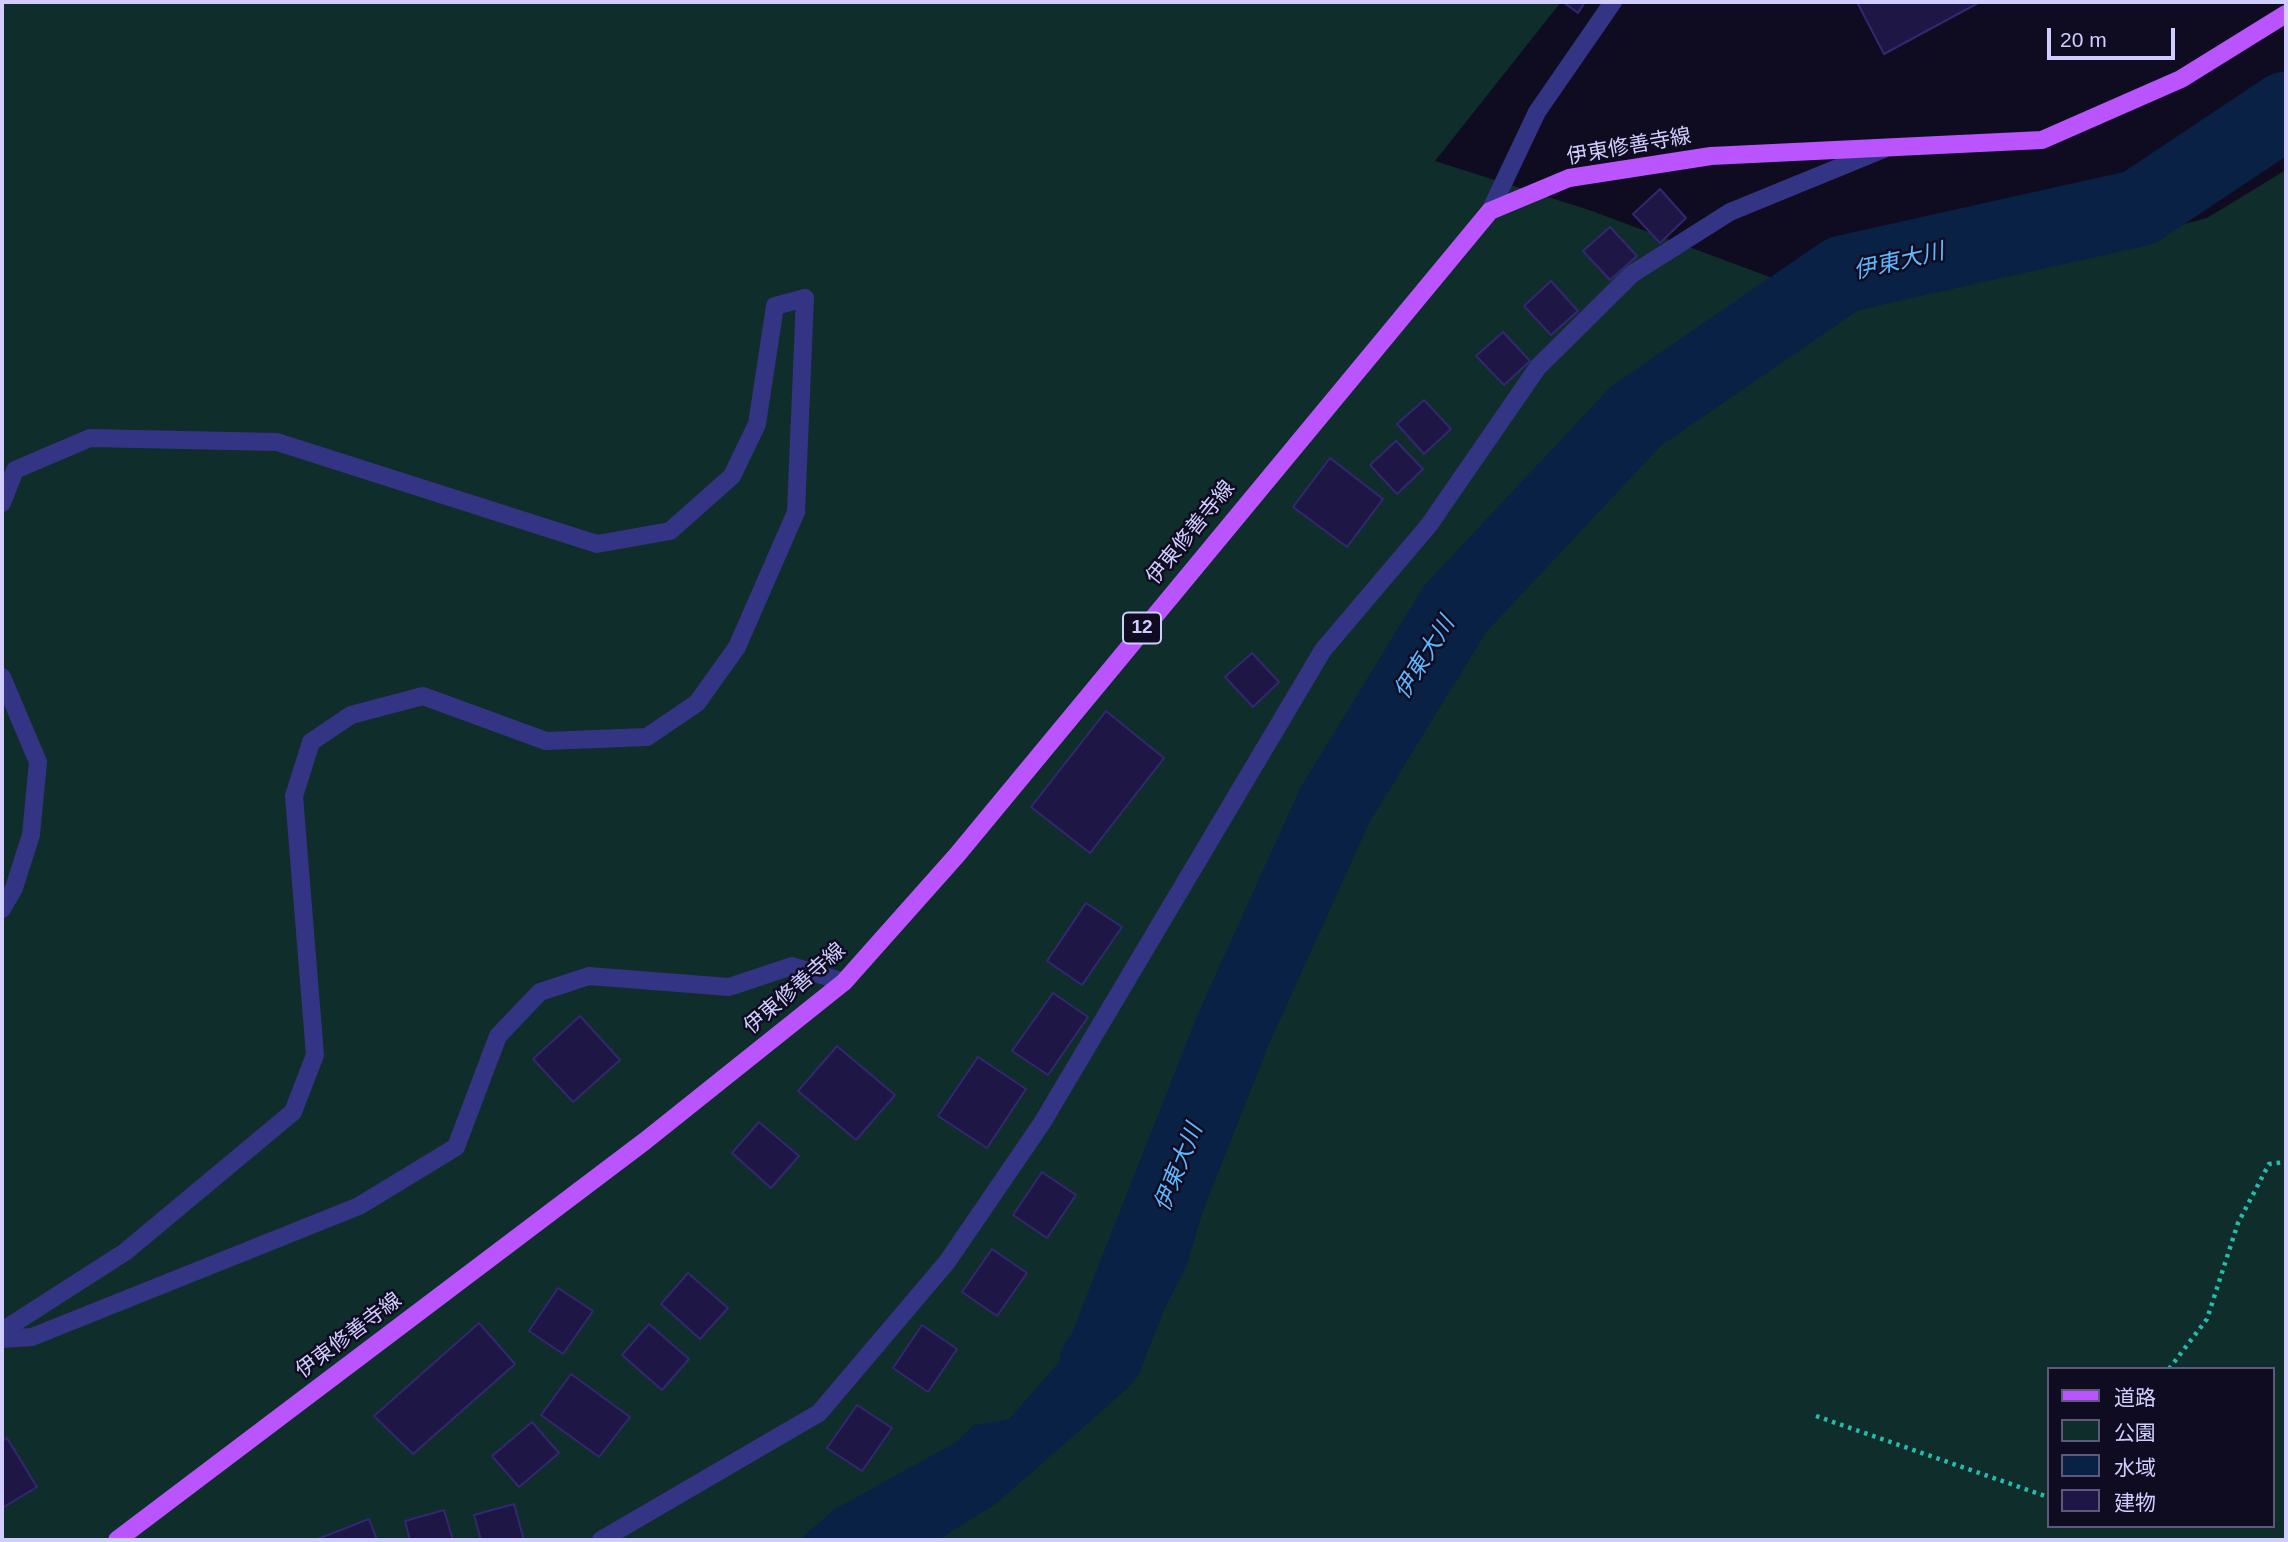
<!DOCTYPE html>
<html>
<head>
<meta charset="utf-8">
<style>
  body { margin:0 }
  #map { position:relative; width:2288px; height:1542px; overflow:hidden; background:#0f0c22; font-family:Arial,"Noto Sans JP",sans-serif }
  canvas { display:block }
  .frame { position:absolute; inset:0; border:4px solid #d1cdff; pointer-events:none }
  .legend { position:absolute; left:2047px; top:1367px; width:228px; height:161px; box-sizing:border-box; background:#0f0c22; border:2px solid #5d597a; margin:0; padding:9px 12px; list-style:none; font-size:21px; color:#d1cdff }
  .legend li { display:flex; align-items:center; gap:14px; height:35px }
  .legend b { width:35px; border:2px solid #5d597a }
  .scale { position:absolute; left:2047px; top:28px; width:128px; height:32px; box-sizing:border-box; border:4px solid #d1cdff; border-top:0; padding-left:9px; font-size:21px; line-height:24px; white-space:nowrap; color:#d1cdff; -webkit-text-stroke:5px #0f0c22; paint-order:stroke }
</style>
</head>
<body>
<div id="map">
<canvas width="2288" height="1542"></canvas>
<div class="frame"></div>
<ul class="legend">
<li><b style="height:9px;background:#b954ff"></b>道路</li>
<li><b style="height:19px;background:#0f2d2b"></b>公園</li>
<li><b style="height:19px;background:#082145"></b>水域</li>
<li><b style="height:19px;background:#1e1745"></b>建物</li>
</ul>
<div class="scale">20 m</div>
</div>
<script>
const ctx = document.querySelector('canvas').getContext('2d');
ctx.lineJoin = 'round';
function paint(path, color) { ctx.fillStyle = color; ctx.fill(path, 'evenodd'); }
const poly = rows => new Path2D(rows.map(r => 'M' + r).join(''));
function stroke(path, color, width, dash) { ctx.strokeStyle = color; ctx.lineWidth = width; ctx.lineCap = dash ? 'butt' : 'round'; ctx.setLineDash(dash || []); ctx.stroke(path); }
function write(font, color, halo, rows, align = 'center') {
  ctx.font = font + ' Arial,"Noto Sans JP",sans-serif'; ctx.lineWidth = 5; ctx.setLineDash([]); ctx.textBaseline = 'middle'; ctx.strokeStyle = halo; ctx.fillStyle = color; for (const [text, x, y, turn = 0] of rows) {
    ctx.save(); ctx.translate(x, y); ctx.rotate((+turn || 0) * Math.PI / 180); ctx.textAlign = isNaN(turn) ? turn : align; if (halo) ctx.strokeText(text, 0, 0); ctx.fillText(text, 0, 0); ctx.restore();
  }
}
paint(poly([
  [2,2,1561,2,1435,161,1589,210,1859,310,2207,218,2286,170,2286,1540,2,1540],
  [2048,1369,2272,1369,2272,1526,2048,1526]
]), '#0f2d2b');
paint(poly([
  [1196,1086,1210,1186,1187,1265,1121,1394,997,1503,938,1540,799,1540,835,1509,955,1443,974,1425,1009,1419,1083,1335,1167,1233]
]), '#082145');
stroke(poly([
  [1098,1363,1104,1357,1233,1030,1335,805,1455,609,1636,416,1843,274,2139,208,2286,110]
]), '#082145', 77);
const building = poly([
  [1563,2,1585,2,1578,13,1563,2],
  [1857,2,1980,2,1884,54,1857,2],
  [1660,189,1686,218,1660,243,1633,214,1660,189],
  [1610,227,1637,256,1610,280,1583,251,1610,227],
  [1551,281,1578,311,1551,335,1524,306,1551,281],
  [1503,332,1530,361,1504,385,1476,356,1503,332],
  [1424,400,1451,429,1424,454,1397,424,1424,400],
  [1396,441,1423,469,1397,494,1370,465,1396,441],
  [1330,458,1383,499,1347,547,1293,507,1330,458],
  [1252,653,1279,682,1253,707,1225,677,1252,653],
  [1106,711,1164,758,1090,853,1031,807,1106,711],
  [1086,903,1122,927,1082,985,1047,961,1086,903],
  [1053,993,1088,1017,1048,1075,1012,1051,1053,993],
  [580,1016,620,1060,573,1102,533,1059,580,1016],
  [837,1046,895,1095,856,1140,798,1091,837,1046],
  [978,1057,1026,1089,987,1148,938,1116,978,1057],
  [759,1122,799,1156,771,1188,732,1153,759,1122],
  [1042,1172,1076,1195,1047,1238,1013,1215,1042,1172],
  [992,1249,1027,1273,997,1316,962,1292,992,1249],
  [688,1273,728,1308,700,1339,661,1304,688,1273],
  [558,1288,593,1311,563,1354,529,1331,558,1288],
  [479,1323,515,1364,413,1454,374,1416,479,1323],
  [649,1324,689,1359,662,1390,622,1355,649,1324],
  [922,1325,957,1349,928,1392,893,1368,922,1325],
  [571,1374,630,1417,599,1457,541,1415,571,1374],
  [857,1405,892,1428,862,1471,827,1448,857,1405],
  [532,1422,559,1453,519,1487,492,1456,532,1422],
  [7,1438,37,1487,2,1508,2,1441,7,1438],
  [514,1504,524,1540,481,1540,474,1515,514,1504],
  [444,1510,453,1540,410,1540,405,1521,444,1510],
  [369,1519,377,1540,315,1540,369,1519]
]);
paint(building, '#1e1745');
stroke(building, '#332772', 2);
stroke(poly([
  [2169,1369,2207,1319,2238,1223,2269,1164,2286,1162],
  [1816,1416,2048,1497]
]), '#26bbac', 4.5, [3.5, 5]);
stroke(poly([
  [1490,211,1537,112,1613,2],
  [2,503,15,470,90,438,277,442,597,544,670,531,732,476,757,424,775,306,805,298,796,512,737,647,697,703,647,737,546,741,423,696,351,715,311,742,294,796,315,1055,293,1112,125,1252,2,1331],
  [2,677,38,762,31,835,14,888,2,909],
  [2,1339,32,1337,359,1206,456,1147,498,1036,540,992,589,976,729,987,792,966,844,982],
  [601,1540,819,1413,947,1262,1042,1123,1323,650,1429,525,1538,367,1632,274,1730,212,1884,149]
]), '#343485', 18);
stroke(poly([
  [117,1540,645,1141,844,982,957,855,1490,211,1569,178,1711,156,2042,140,2181,79,2286,14]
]), '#b954ff', 18);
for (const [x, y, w] of [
  [1142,628,38]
]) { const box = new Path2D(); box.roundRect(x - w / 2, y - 15.5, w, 31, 5); ctx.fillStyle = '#0f0c22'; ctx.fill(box); stroke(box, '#d1cdff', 2); }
write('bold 19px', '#d1cdff', null, [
  ["12",1142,628]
]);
write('21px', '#d1cdff', '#0f0c22', [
  ["伊東修善寺線",1629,147,-10],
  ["伊東修善寺線",1191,533,-51],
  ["伊東修善寺線",795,989,-41],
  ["伊東修善寺線",349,1336,-37]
]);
write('italic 23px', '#5bb9ff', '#0f0c22', [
  ["伊東大川",1899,262,-13],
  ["伊東大川",1425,658,-58],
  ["伊東大川",1179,1168,-68]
]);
</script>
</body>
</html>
